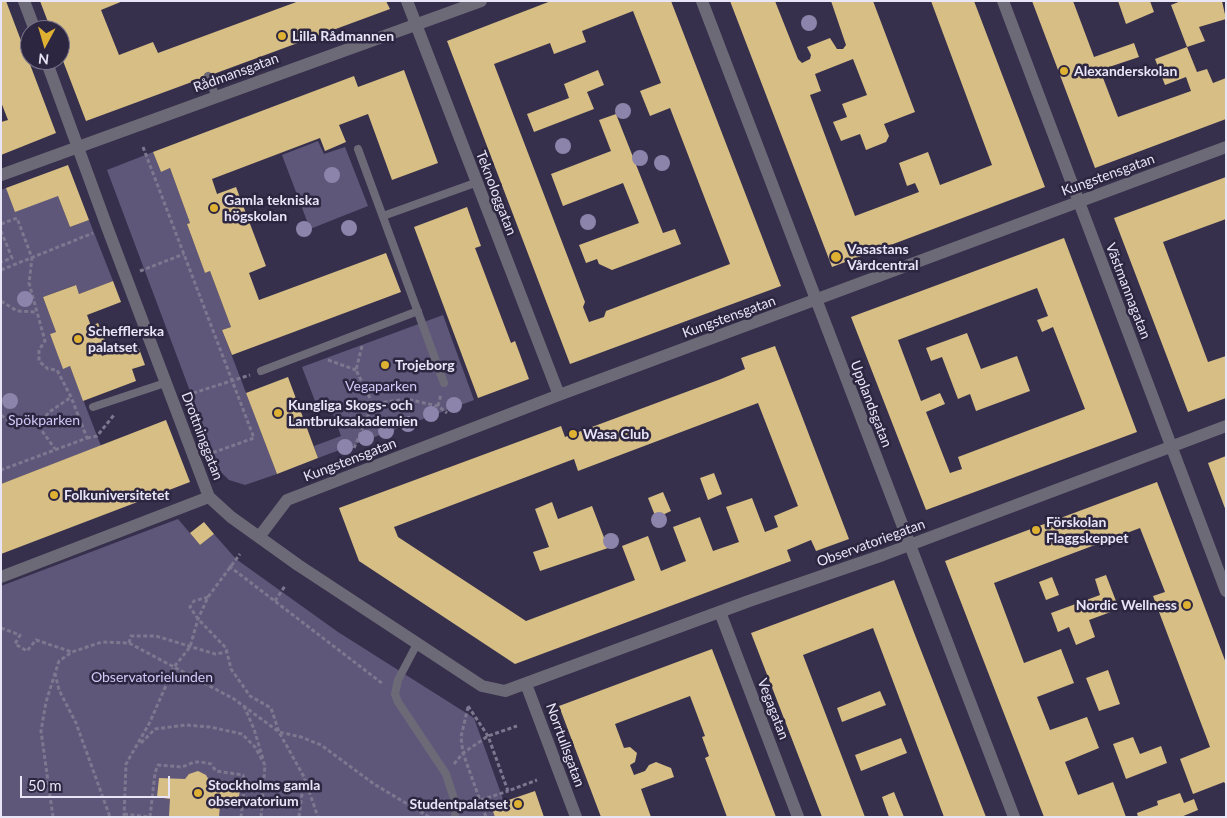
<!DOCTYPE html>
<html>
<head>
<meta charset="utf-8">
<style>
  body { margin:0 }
  #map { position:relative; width:1227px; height:818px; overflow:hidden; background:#37304c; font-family:Lato,sans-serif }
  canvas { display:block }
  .frame { position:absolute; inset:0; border:2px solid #e8e5f7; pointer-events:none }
  .north { position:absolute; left:20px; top:20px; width:50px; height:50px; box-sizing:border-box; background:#2d2641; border:1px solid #78728a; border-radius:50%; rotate:186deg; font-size:14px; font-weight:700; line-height:20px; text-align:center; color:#e8e5f7 }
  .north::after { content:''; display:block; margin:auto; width:18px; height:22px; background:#deb133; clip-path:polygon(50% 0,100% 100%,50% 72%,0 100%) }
  .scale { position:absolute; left:20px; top:776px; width:150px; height:22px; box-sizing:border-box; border:2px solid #e8e5f7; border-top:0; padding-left:6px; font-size:15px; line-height:18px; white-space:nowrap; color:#e8e5f7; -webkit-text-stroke:4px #2d2641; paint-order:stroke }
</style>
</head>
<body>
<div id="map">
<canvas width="1227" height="818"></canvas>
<div class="frame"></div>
<div class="north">N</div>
<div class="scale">50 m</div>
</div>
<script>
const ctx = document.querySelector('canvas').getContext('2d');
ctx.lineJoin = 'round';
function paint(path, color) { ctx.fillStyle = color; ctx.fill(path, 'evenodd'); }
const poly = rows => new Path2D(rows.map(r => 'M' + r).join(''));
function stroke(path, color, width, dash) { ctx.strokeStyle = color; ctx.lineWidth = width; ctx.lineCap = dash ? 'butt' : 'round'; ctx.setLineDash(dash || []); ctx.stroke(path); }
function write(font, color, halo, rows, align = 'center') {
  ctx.font = font + ' Lato,sans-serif'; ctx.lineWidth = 5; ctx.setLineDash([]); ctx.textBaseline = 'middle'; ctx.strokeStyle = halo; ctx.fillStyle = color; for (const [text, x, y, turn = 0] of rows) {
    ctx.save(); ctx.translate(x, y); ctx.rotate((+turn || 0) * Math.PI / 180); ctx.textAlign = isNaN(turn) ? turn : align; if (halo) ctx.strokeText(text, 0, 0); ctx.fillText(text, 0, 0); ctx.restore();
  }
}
paint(poly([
  [318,141,324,154,345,147,368,206,310,229,282,155],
  [153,152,161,172,170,168,190,223,187,224,205,273,210,271,231,327,222,330,277,474,245,485,229,480,220,471,107,170],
  [6,188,58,196,70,227,89,220,113,281,79,294,75,285,43,297,56,332,50,334,63,368,70,366,101,446,1,484,1,190],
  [443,315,474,400,318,458,314,446,341,436,327,397,315,401,302,367],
  [178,519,200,545,214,534,236,559,338,632,474,718,504,802,495,817,1,817,1,586]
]), '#5f5779');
paint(poly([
  [1,1,6,1,56,133,1,155,1,122,8,120,1,102],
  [40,1,123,1,101,10,119,55,153,42,158,53,299,1,386,1,390,9,86,121,60,53,60,30,51,30],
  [551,1,671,1,781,286,570,364,447,41],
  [633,11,661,83,640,91,650,116,670,108,730,264,606,311,604,317,589,322,583,307,585,302,494,64,550,43,554,54,586,42,582,31],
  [730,1,775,1,798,59,802,63,810,59,811,55,807,47,830,38,837,49,843,49,846,45,831,1,873,1,915,112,884,124,889,136,886,142,866,150,860,134,841,141,833,122,847,117,842,104,867,95,853,59,815,74,821,91,810,95,855,216,919,192,915,183,907,186,899,163,928,152,940,185,992,165,931,1,974,1,1045,187,832,267],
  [1032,1,1073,1,1094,57,1134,43,1139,57,1100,70,1118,117,1191,91,1186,77,1165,85,1155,59,1187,47,1171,5,1181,1,1222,1,1226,19,1199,27,1205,41,1187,47,1197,72,1207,69,1213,83,1226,78,1226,119,1095,168],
  [1118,1,1150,1,1154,12,1126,24],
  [404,70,438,163,392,180,368,114,339,125,346,142,325,151,320,138,212,179,217,194,236,187,266,266,249,273,259,300,386,253,401,292,232,355,222,330,231,327,210,271,205,273,187,224,190,223,170,168,161,172,153,152,354,76,358,87],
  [598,70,604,85,587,92,594,109,534,132,527,114,569,98,564,84],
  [616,114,663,233,675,229,681,244,612,270,599,264,597,259,586,263,579,245,639,223,623,183,563,206,551,174,611,151,599,120],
  [68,165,89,220,70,227,58,196,15,212,6,188],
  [1226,177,1226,219,1163,242,1208,362,1226,356,1226,398,1188,412,1114,218],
  [467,207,481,246,475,248,511,343,515,341,529,379,478,398,414,227],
  [1064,238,1137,432,926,510,851,317],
  [1037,288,1048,316,1037,320,1042,332,1053,327,1085,409,958,457,962,469,950,473,926,412,945,404,940,393,921,401,898,340],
  [113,281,121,302,87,315,91,326,98,323,106,343,98,346,102,356,137,343,145,365,132,369,136,381,83,401,70,366,63,369,50,334,56,332,43,297,76,285,79,294],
  [967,333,981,369,1017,356,1030,391,976,411,970,394,958,399,942,357,931,361,926,348],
  [775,346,849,539,816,551,811,540,787,550,791,561,515,664,359,561,339,508,561,426,565,437,721,379,745,369,741,358],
  [758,403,798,506,774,516,778,527,765,532,752,498,726,507,739,542,713,551,700,517,673,527,686,561,661,571,648,536,622,546,635,580,526,621,398,537,394,527,574,459,578,471],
  [288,377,318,458,277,474,246,393],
  [166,420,190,482,1,554,1,484],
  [1226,456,1226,511,1208,463],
  [714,473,722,494,708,500,700,478],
  [1157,482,1226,663,1226,785,1224,782,1193,794,1180,759,1210,747,1153,596,1165,592,1140,528,994,583,1024,663,1061,649,1074,683,1037,697,1050,730,1087,717,1099,748,1065,762,1078,795,1113,782,1126,817,1044,817,945,561],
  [663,492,671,511,656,518,648,498],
  [552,502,558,519,592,506,608,548,540,571,533,552,549,547,535,509],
  [204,522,214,534,200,545,190,533],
  [1106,575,1119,609,1089,620,1095,637,1076,645,1069,627,1058,632,1051,613,1100,595,1095,579],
  [1052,577,1059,595,1046,600,1039,582],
  [894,580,915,635,986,817,944,817,873,628,803,655,865,817,822,817,751,633],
  [712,649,776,817,727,817,705,758,709,756,702,737,705,736,690,696,615,724,624,748,630,747,637,753,635,762,630,765,634,775,645,771,649,765,656,762,671,768,674,777,641,789,651,817,601,817,559,706],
  [1108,670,1120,704,1099,711,1086,678],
  [880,691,886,705,842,722,837,708],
  [1133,737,1140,754,1161,746,1167,763,1126,779,1113,744],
  [901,738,907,753,861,771,855,755],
  [198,771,206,775,210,782,240,788,238,806,220,804,219,817,169,816,170,799,157,797,159,778,185,779,189,774],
  [535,791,544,817,495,817,491,806],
  [894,792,904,817,889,817,882,797],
  [1180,793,1184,803,1194,799,1198,810,1181,817,1138,817,1137,813,1158,805,1157,801]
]), '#d6be85');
stroke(poly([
  [143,147,254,438,209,454],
  [1,224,17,218,32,258,29,283,45,341,39,350,39,361,48,369,57,370,71,397,87,438,1,470],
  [1,231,12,258,1,262],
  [1,270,93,233],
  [140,271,184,254],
  [1,301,17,311,36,312],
  [362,346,356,370,373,404],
  [328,360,356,370],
  [187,395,250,375],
  [438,406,441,394],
  [1,415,9,421,40,428,55,449],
  [40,428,48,413,71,397],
  [87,438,97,436,114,415],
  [354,448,373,404,406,399,438,406,447,413],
  [229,566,383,684],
  [208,597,194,601,190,607,198,619,226,648,231,669,250,696,271,708,279,732,304,777,318,817],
  [275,601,285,586],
  [1,628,20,635,15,644,27,651,36,640,72,652],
  [129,643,131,636,156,636,215,654,227,652],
  [55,673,59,690,76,723,110,817],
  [244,706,254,729,263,759],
  [468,706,488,736,508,791,537,780],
  [468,707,461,737,463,753,486,817],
  [141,743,155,729,186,725,210,727,242,734,255,747,265,765],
  [454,764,463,753,488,736,517,726],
  [481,800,508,791],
  [124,814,150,817],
  [53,817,41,731,46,702,59,661,72,652,102,642,129,643,234,699,279,732,301,737,321,745,374,784,429,817],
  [124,817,126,764,150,722,174,667,190,647,198,619,208,597,240,554],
  [150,817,155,773,158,765,182,767,194,762,201,762,211,764,216,771,243,775,245,783,241,817],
  [261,817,265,765],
  [299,817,304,778]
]), '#7d778f', 3, [4, 2.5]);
stroke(poly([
  [208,76,216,97],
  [358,149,444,383],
  [383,216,475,183],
  [261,371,418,311],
  [93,407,165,383],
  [418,642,398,680,395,694,398,702,446,774,456,805,455,817]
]), '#6d6a78', 8);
stroke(poly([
  [24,1,35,30],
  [407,1,559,395],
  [702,1,1014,817],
  [1003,1,1226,591],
  [46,60,107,227,209,497,231,517,298,565,482,686,505,691,749,601,883,555,1226,426],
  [1,175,481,1],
  [259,537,287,500,559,395,1226,147],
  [1,577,209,497],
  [720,612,798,817],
  [526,684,576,817]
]), '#6d6a78', 12);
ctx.fillStyle = '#8d84ab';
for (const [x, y] of [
  [809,23],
  [623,111],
  [563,146],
  [640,158],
  [662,163],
  [332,175],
  [588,222],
  [349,228],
  [304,229],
  [25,299],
  [10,401],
  [454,405],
  [431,414],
  [408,424],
  [386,431],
  [366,438],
  [345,447],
  [659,520],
  [611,541]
]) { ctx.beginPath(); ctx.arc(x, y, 8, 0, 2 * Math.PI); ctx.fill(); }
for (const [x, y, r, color] of [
  [282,36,5,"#deb133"],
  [1064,71,5,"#deb133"],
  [214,208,5,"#deb133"],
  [836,257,6,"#deb133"],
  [78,339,5,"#deb133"],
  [385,365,5,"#deb133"],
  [278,413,5,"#deb133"],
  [573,434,5,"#deb133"],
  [54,495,5,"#deb133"],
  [1036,530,5,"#deb133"],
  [1187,605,5,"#deb133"],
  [198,793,5,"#deb133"],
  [518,804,5,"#deb133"]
]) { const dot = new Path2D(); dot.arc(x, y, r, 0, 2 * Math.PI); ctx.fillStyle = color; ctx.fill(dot); stroke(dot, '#2d2641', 2); }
write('bold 14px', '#e8e5f7', '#2d2641', [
  ["Lilla Rådmannen",292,36],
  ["Alexanderskolan",1074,71],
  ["Gamla tekniska",224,200],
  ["högskolan",224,216],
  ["Vasastans",847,249],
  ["Vårdcentral",847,265],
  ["Schefflerska",88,331],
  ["palatset",88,347],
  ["Trojeborg",395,365],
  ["Kungliga Skogs- och",288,405],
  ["Lantbruksakademien",288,421],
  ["Wasa Club",583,434],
  ["Folkuniversitetet",64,495],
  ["Förskolan",1046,522],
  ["Flaggskeppet",1046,538],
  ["Nordic Wellness",1177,605,"right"],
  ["Stockholms gamla",208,785],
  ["observatorium",208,801],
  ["Studentpalatset",508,804,"right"]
], 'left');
write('14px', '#e8e5f7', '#2d2641', [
  ["Rådmansgatan",236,73,-20],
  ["Kungstensgatan",1108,175,-20],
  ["Teknologgatan",496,193,69],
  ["Västmannagatan",1128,291,69],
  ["Kungstensgatan",729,317,-20],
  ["Upplandsgatan",871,404,69],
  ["Drottninggatan",202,436,69],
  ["Kungstensgatan",350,460,-21],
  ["Observatoriegatan",871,543,-20],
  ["Vegagatan",773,709,69],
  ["Norrtullsgatan",565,745,70]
]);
write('14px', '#d3c9f8', '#2d2641', [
  ["Vegaparken",381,386],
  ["Spökparken",44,420],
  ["Observatorielunden",152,677]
]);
</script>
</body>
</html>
